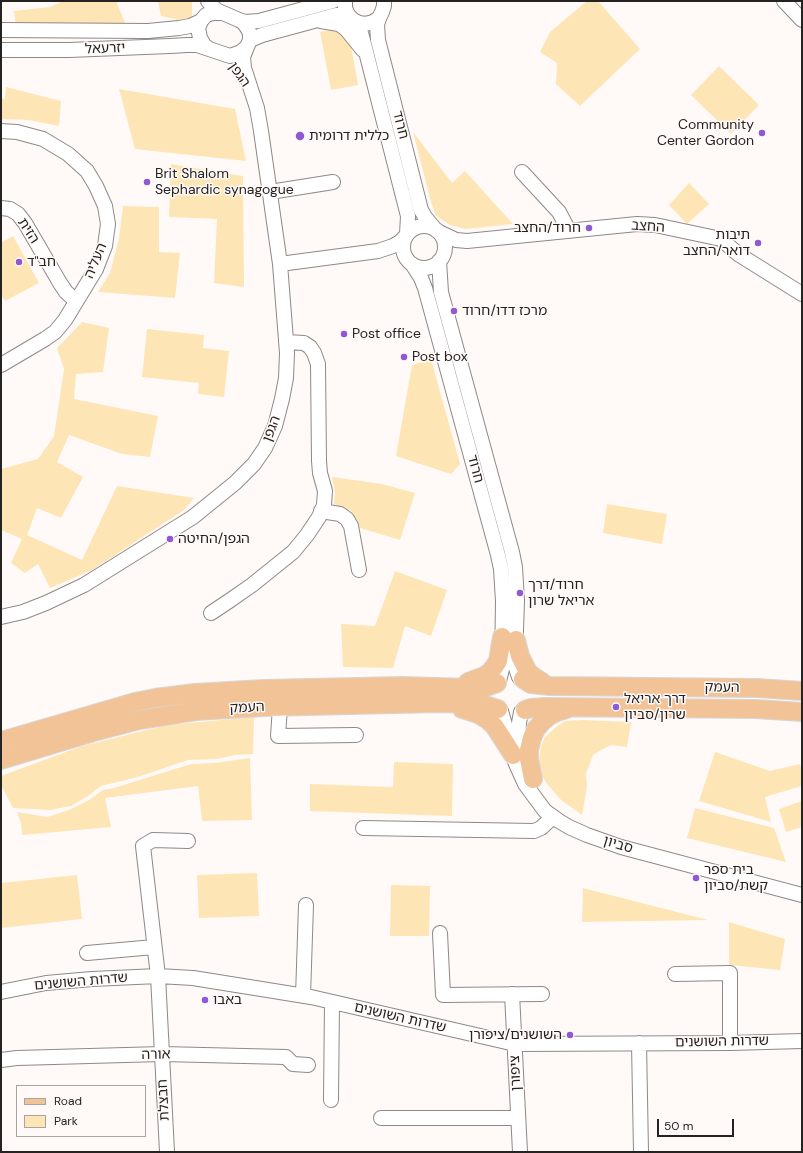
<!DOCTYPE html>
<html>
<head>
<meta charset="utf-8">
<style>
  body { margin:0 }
  #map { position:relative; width:803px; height:1153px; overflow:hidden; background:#fffaf8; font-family:"DM Sans",sans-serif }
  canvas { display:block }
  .frame { position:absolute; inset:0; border:2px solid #252322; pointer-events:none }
  .legend { position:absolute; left:16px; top:1085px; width:130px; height:52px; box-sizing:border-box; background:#fffaf8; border:1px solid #a8a4a2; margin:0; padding:5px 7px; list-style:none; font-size:12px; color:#252322 }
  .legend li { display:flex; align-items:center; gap:8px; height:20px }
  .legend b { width:20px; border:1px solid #a8a4a2 }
  .scale { position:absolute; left:657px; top:1119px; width:77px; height:18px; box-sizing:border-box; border:2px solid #252322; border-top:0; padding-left:5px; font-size:12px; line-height:14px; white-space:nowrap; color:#252322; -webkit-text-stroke:3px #fffaf8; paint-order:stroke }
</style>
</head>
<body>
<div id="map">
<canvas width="803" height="1153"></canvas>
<div class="frame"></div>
<ul class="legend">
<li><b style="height:5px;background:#f2c397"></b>Road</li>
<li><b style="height:11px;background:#fee5b6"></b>Park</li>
</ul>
<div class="scale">50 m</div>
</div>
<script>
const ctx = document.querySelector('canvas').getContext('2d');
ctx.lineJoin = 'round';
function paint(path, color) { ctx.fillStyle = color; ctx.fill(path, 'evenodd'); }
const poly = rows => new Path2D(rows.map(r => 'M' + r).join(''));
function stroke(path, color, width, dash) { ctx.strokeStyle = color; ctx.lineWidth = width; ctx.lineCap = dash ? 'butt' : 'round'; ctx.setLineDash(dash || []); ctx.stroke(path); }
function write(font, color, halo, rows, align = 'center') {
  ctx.font = font + ' "DM Sans","Noto Sans Hebrew",sans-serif'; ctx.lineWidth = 3; ctx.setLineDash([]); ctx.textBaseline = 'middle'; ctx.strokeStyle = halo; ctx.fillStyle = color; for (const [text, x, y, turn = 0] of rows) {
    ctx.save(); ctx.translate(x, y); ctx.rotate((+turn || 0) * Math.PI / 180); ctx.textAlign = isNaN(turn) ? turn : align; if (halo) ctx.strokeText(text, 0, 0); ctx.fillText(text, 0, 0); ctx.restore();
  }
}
paint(poly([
  [63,1,116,1,125,23,16,28,14,11,50,7],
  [158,1,192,1,192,17,179,20,161,16],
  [587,1,598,1,640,49,580,106,556,84,557,63,540,52,550,32],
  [335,29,343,33,351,46,358,85,331,90,320,32,329,30],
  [719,66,759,105,731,134,691,95],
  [6,87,61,101,59,126,29,120,1,119,1,98,5,99],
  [119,89,235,109,246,161,135,149],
  [413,132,452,183,465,171,513,224,466,229,450,225,436,216,431,202],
  [171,164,243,176,244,287,214,283,217,219,169,217],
  [689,183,709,204,687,224,669,205],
  [123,206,159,207,159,252,180,253,175,298,98,292,110,273,119,238],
  [13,236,39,283,5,301,1,294,1,243],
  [82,322,109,328,103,372,76,374,74,399,158,416,150,457,122,454,69,435,57,462,83,477,61,518,37,508,27,535,82,560,117,486,194,498,184,510,92,570,50,588,38,564,25,573,11,563,22,539,1,530,1,469,38,459,54,436,64,369,57,348],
  [147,329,204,335,203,348,229,351,224,397,198,394,199,383,142,377],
  [431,359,460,464,451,474,396,456,412,365],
  [332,477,382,484,415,493,400,540,360,528,357,520,351,511,334,504,335,493],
  [607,504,667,514,662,544,603,533],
  [395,571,447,590,431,636,405,626,393,668,343,667,341,624,375,626],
  [254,717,253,754,235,755,217,759,188,760,138,777,101,786,88,796,71,806,50,810,13,808,1,785,1,776,82,746,167,725],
  [583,720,631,722,627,747,611,745,601,750,593,755,586,774,587,787,582,815,561,800,547,784,540,772,539,761,541,746,545,737,556,727,565,721],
  [715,752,770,771,800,764,802,770,802,786,765,797,771,822,699,801],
  [250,758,252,820,202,821,198,786,105,798,111,827,22,835,21,823,17,812,47,817,69,810,89,800,103,790,114,788,191,764,214,763],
  [394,762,453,764,452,816,310,811,310,784,393,787],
  [802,801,802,827,786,832,779,809],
  [695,808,774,828,786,862,687,838],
  [257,873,259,916,199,918,197,875],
  [77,875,82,919,1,928,1,883],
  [391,885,430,886,429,936,390,936],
  [583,888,708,920,582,922],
  [729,922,785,939,780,970,729,965]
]), '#fee5b6');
const minor = poly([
  [208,1,216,10,225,14],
  [345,1,345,8,348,15,353,20,359,23,365,24,373,22,379,18,382,12,384,6,384,1],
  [784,1,802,20],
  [380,16,377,24,378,40,421,210,425,217,435,229],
  [239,20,245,22,259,21,333,1],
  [353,20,360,29,364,44,408,216,407,234],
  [321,21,339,24,346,29,363,50],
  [1,30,148,31,179,28,190,26,201,21],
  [250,40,262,35,336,15,343,15,350,17],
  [1,50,69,50,170,46,187,45,197,45,230,56,241,52,247,47,250,40,250,34,248,29,243,22,239,20,223,13,213,13,206,15,201,21,198,28,200,38,204,45,209,49],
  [1,131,17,132,43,139,68,154,87,171,96,186,105,206,108,224,105,246,96,269,65,320,55,332,45,339,1,365],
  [522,172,559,212,569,231],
  [270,192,333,182],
  [1,208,10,209,18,214,25,223,60,283,66,292,76,301],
  '403 247a21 21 0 1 1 42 0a21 21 0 1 1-42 0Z',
  [437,231,456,240,467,241,637,224,655,225,721,239,738,254,802,294],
  [439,261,441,292,512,552,515,567,517,601,515,658,516,668,519,677],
  [280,264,378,251,393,246,400,242,405,237],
  [412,264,421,278,425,288,498,555,501,569,503,601,502,669,499,681],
  [321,511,340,514,347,519,351,526,359,570],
  [211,613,229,601,252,585,293,552,307,535,319,517,324,505,325,491,320,473,319,461,318,364,314,353,310,347,304,343,286,342],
  [1,617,23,612,46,603,84,585,193,517,235,483,254,464,265,448,275,426,282,399,286,378,287,353,280,264,261,131,257,108,244,68,243,57,247,47],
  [280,707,278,736,356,735],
  [501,711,507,732,511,750,516,764,525,784,545,811,559,821,569,827,587,835,621,847,802,895],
  [521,712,519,723,518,741,521,754],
  [363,828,534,831,541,828,553,817],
  [440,933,443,995,542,994],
  [87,953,154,947],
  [675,974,730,973,730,1043],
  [1,992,46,983,92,979,158,976,193,978,311,997,515,1044,730,1043,802,1041],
  [512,994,520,1152],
  [303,996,306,905],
  [639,1043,641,1152],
  [1,1060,17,1058,162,1054,286,1057,293,1064,308,1065],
  [331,1100,332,1002],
  [381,1118,518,1118],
  [167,1152,158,976,143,846,153,840,188,841]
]);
const major = poly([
  [516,640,520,656,528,672,534,677,542,682],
  [523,679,531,684,550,686,757,688,802,691],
  [468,682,484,676,490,672,494,667,498,661,502,637],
  [462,709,478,714,488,720,495,727,513,755],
  [525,710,531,708,546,707,756,709,802,712],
  [1,741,135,702,155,698,195,693,263,689,402,686,470,688,486,687,497,683],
  [1,760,97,731,139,720,196,711,264,707,438,703,482,704,498,709],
  [533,779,529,759,529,750,532,738,536,729,543,721,549,716,557,712,567,709]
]);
stroke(minor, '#8e8986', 16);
stroke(major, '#d8d7d7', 20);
stroke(minor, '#fff', 14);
stroke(major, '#f2c397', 18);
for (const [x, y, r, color] of [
  [762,133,4,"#8e59d1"],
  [300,136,5,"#8e59d1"],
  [147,182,4,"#8e59d1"],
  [589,228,4,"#8e59d1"],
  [758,243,4,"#8e59d1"],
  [19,262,4,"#8e59d1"],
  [454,311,4,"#8e59d1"],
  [344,334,4,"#8e59d1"],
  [404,357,4,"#8e59d1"],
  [170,539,4,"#8e59d1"],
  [520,593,4,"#8e59d1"],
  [616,707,4,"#8e59d1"],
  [696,878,4,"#8e59d1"],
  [205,1000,4,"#8e59d1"],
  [570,1035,4,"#8e59d1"]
]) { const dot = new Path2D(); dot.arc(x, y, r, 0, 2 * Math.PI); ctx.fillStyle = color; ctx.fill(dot); stroke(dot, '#fffaf8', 1.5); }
write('14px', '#252322', '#fffaf8', [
  ["יזרעאל",105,49,-2],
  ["הגפן",239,75,55],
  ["חרוד",400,125,76],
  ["החצב",648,227,4],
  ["הזית",28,231,57],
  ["העליה",96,261,-67],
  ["הגפן",272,429,-69],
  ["חרוד",475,469,75],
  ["העמק",722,688,1],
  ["העמק",247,708,-3],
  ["סביון",618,845,17],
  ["שדרות השושנים",81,982,-5],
  ["שדרות השושנים",400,1018,13],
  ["שדרות השושנים",722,1042,-1],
  ["אורה",156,1055,-1],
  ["ציפורן",516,1073,-93],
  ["חבצלת",164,1100,-93]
]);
write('14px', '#252322', '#fffaf8', [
  ["Community",754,125,"right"],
  ["Center Gordon",754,141,"right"],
  ["כללית דרומית",309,136],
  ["Brit Shalom",155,174],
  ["Sephardic synagogue",155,190],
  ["חרוד/החצב",581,228,"right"],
  ["תיבות",750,235,"right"],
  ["דואר/החצב",750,251,"right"],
  ["חב\"ד",27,262],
  ["מרכז דדו/חרוד",462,311],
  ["Post office",352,334],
  ["Post box",412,357],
  ["הגפן/החיטה",178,539],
  ["חרוד/דרך",528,585],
  ["אריאל שרון",528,601],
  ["דרך אריאל",624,699],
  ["שרון/סביון",624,715],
  ["בית ספר",704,870],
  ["קשת/סביון",704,886],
  ["באבו",213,1000],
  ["השושנים/ציפורן",562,1035,"right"]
], 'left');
</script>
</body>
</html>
